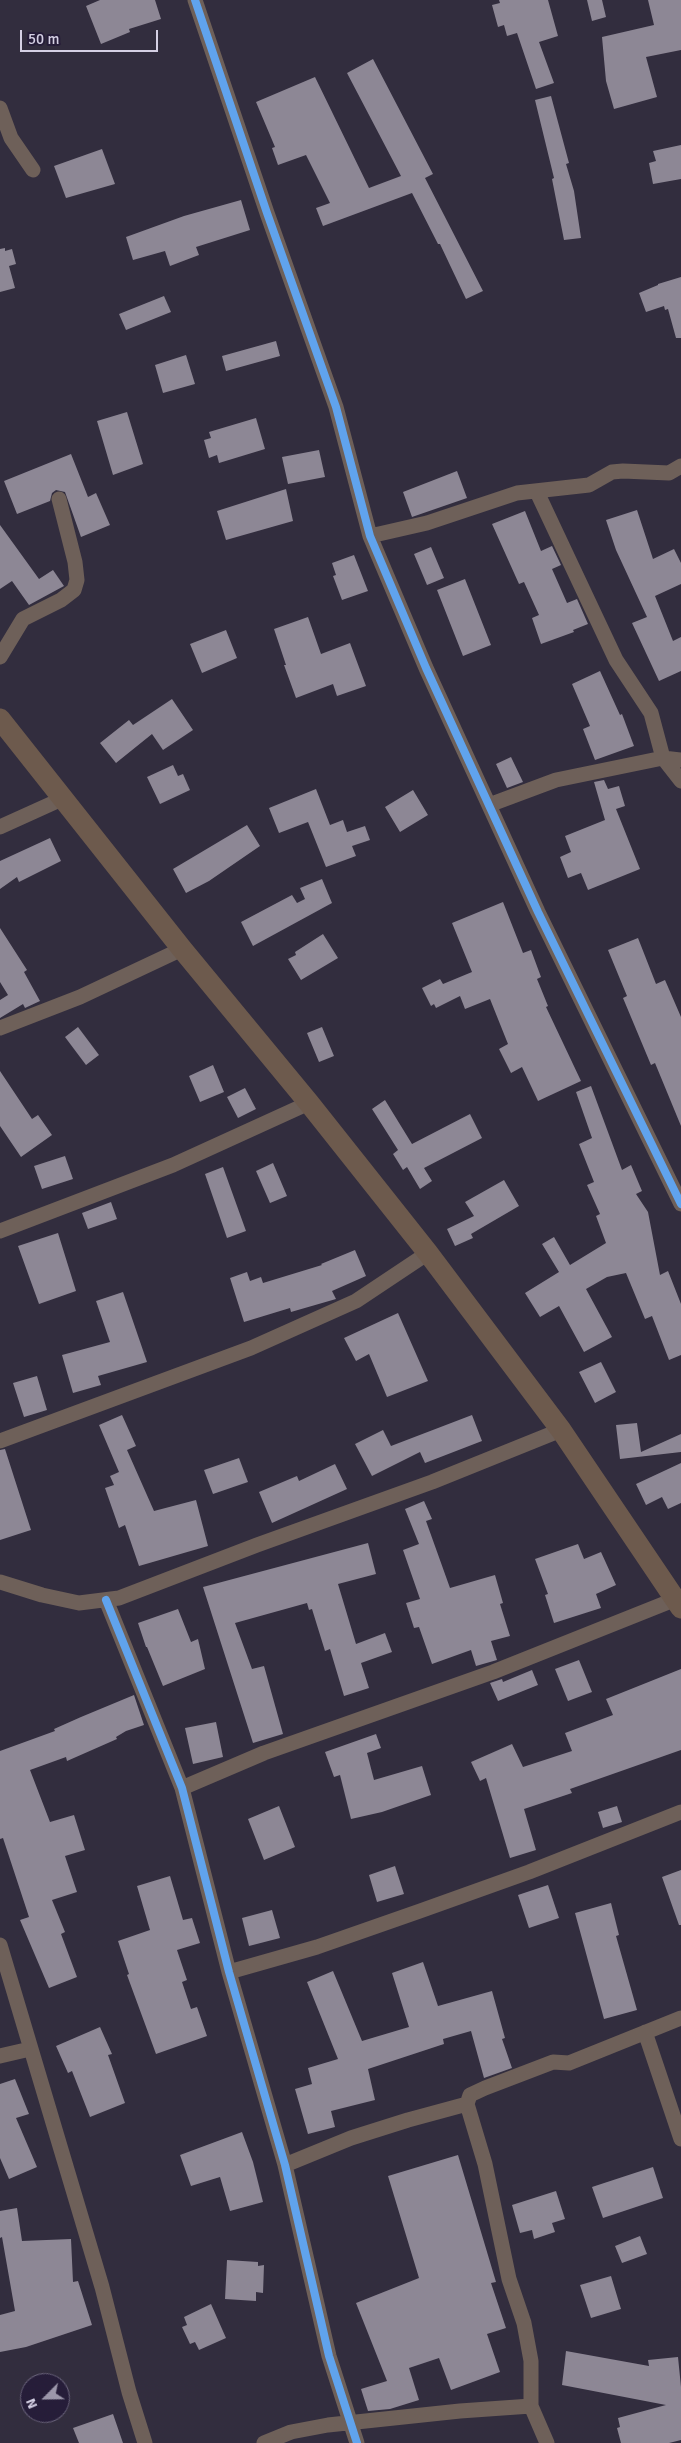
<!DOCTYPE html>
<html>
<head>
<meta charset="utf-8">
<style>
  body { margin:0 }
  #map { position:relative; width:681px; height:2443px; overflow:hidden; background:#322d3e; font-family:Signika,sans-serif }
  canvas { display:block }
  .north { position:absolute; left:20px; top:2373px; width:50px; height:50px; box-sizing:border-box; background:#261d39; border:1px solid #6c657d; border-radius:50%; rotate:247deg; font-size:14px; font-weight:700; line-height:20px; text-align:center; color:#d5d0e4 }
  .north::after { content:''; display:block; margin:auto; width:18px; height:22px; background:#9c97aa; clip-path:polygon(50% 0,100% 100%,50% 72%,0 100%) }
  .scale { position:absolute; left:20px; top:30px; width:138px; height:22px; box-sizing:border-box; border:2px solid #d5d0e4; border-top:0; padding-left:6px; font-size:15px; line-height:18px; white-space:nowrap; color:#d5d0e4; -webkit-text-stroke:4px #261d39; paint-order:stroke }
</style>
</head>
<body>
<div id="map">
<canvas width="681" height="2443"></canvas>
<div class="north">N</div>
<div class="scale">50 m</div>
</div>
<script>
const ctx = document.querySelector('canvas').getContext('2d');
ctx.lineJoin = 'round';
function paint(path, color) { ctx.fillStyle = color; ctx.fill(path, 'evenodd'); }
const poly = rows => new Path2D(rows.map(r => 'M' + r).join(''));
function stroke(path, color, width, dash) { ctx.strokeStyle = color; ctx.lineWidth = width; ctx.lineCap = dash ? 'butt' : 'round'; ctx.setLineDash(dash || []); ctx.stroke(path); }
paint(poly([
  [100,0,155,0,161,19,129,29,130,32,101,44,86,6],
  [499,0,548,0,558,36,539,42,554,83,536,89,517,33,507,36,504,25,498,27,492,5,500,3],
  [587,0,602,0,606,17,592,21],
  [648,0,681,0,681,50,646,57,657,97,614,109,606,81,602,37,654,25],
  [373,59,433,174,425,178,483,291,466,299,440,244,438,244,412,193,323,226,316,208,330,203,306,155,278,165,272,148,275,147,256,102,315,77,369,188,401,176,347,73],
  [551,96,569,163,566,164,574,191,581,238,564,240,552,179,554,178,535,100],
  [681,145,681,179,653,184,649,163,656,161,653,151],
  [102,149,115,184,66,198,54,166],
  [241,200,250,230,196,247,199,255,170,266,165,251,133,260,126,237,184,216],
  [5,248,5,251,12,249,16,264,9,266,15,288,0,292,0,249],
  [681,277,681,338,676,338,668,309,665,310,664,306,646,312,639,293,658,285,658,284],
  [164,296,171,312,126,330,119,314],
  [276,341,280,356,226,371,222,356],
  [186,355,195,384,163,393,155,365],
  [127,412,143,464,113,475,97,421],
  [256,418,265,449,219,463,217,455,209,458,204,440,211,438,209,432],
  [319,450,325,477,288,484,282,457],
  [71,454,88,497,96,493,110,525,81,537,65,492,56,490,52,493,50,501,17,514,4,481],
  [457,471,467,498,412,517,403,492],
  [286,489,293,521,226,540,217,511],
  [637,510,653,559,674,549,681,563,681,584,655,596,673,641,681,637,681,671,659,681,632,623,647,617,616,550,606,520],
  [525,511,541,551,552,546,561,565,552,569,567,603,577,599,588,624,573,630,574,632,541,644,532,618,539,615,524,582,519,584,492,524],
  [0,525,39,579,53,570,64,586,29,605,12,581,0,589],
  [431,547,444,578,427,585,414,554],
  [354,555,368,591,342,600,333,576,336,575,332,563],
  [465,579,491,645,463,656,437,590],
  [308,617,321,654,350,643,366,686,337,696,333,684,296,698,284,665,286,665,274,629],
  [226,630,237,658,202,673,190,644],
  [600,671,620,715,622,714,634,746,595,760,583,729,590,726,572,684],
  [172,699,193,730,163,750,152,734,116,763,100,743,129,720,133,725],
  [511,757,523,782,507,788,496,764],
  [173,765,178,776,183,774,190,790,160,804,147,777],
  [604,780,608,789,619,786,625,806,616,809,640,869,588,890,581,873,568,878,560,857,571,852,565,836,605,820,594,782],
  [316,789,330,825,343,820,347,832,365,826,370,840,352,846,356,856,326,867,308,822,279,833,269,808],
  [413,790,428,815,400,832,385,807],
  [247,825,260,846,209,881,186,893,173,869],
  [50,838,61,861,19,882,17,877,0,889,0,861],
  [322,879,332,903,253,946,241,922,292,895,297,903,305,899,300,888],
  [503,902,523,953,531,950,541,977,537,979,548,1006,546,1007,581,1081,538,1101,522,1067,511,1073,499,1049,508,1044,490,999,465,1009,460,996,436,1008,434,1004,431,1006,422,988,440,979,443,984,472,972,452,923],
  [0,928,27,970,24,972,40,1001,25,1008,23,1004,0,1018,0,1000,8,995,0,982],
  [323,934,338,958,301,980,288,959,296,955,295,952],
  [638,938,656,984,665,980,681,1017,681,1126,655,1063,651,1065,623,998,627,996,608,950],
  [78,1027,99,1055,86,1065,65,1037],
  [322,1027,334,1056,319,1062,307,1033],
  [213,1065,224,1092,200,1102,189,1076],
  [0,1071,32,1119,38,1115,52,1135,21,1157,0,1126],
  [591,1086,622,1170,631,1165,642,1191,636,1194,648,1212,660,1275,668,1271,681,1304,681,1355,669,1360,652,1316,645,1319,626,1273,607,1277,586,1289,612,1337,584,1352,559,1306,540,1317,525,1293,559,1272,542,1244,554,1237,570,1265,606,1243,596,1216,600,1214,587,1185,594,1182,579,1144,592,1138,576,1092],
  [245,1088,256,1109,238,1118,227,1097],
  [385,1100,412,1144,470,1114,482,1138,424,1168,432,1181,420,1189,407,1167,403,1170,393,1154,398,1150,372,1109],
  [65,1156,73,1179,42,1189,34,1166],
  [273,1163,287,1196,270,1203,256,1171],
  [223,1167,246,1231,227,1238,205,1174],
  [504,1180,519,1206,471,1234,473,1238,455,1246,447,1229,474,1216,465,1202],
  [111,1202,117,1219,88,1229,82,1213],
  [58,1233,76,1291,39,1304,18,1246],
  [355,1250,366,1276,332,1291,336,1299,291,1312,290,1308,244,1322,230,1278,247,1272,250,1281,261,1277,263,1283,322,1265,321,1264],
  [123,1292,147,1362,98,1376,101,1385,73,1393,62,1355,110,1342,96,1301],
  [398,1313,428,1381,387,1397,369,1354,356,1361,344,1338],
  [601,1362,616,1392,595,1403,579,1372],
  [37,1376,47,1410,24,1417,13,1383],
  [122,1415,136,1446,127,1450,154,1511,196,1500,208,1546,139,1566,125,1525,119,1528,105,1488,114,1485,110,1476,119,1472,99,1425],
  [472,1415,482,1441,425,1463,420,1452,372,1476,355,1444,383,1430,391,1446],
  [637,1423,641,1452,681,1434,681,1452,620,1459,616,1425],
  [5,1449,31,1530,0,1540,0,1450],
  [239,1458,248,1482,213,1494,204,1470],
  [681,1463,681,1503,668,1509,662,1497,646,1505,636,1484],
  [335,1464,347,1489,272,1523,259,1492,297,1476,299,1481],
  [424,1501,432,1519,426,1521,450,1588,495,1575,503,1603,500,1604,510,1636,491,1641,497,1660,476,1666,471,1650,432,1664,419,1627,414,1628,406,1603,420,1599,403,1550,419,1544,405,1509],
  [368,1543,376,1574,338,1584,356,1644,385,1633,392,1652,361,1663,369,1688,344,1696,330,1649,325,1651,312,1609,309,1610,307,1603,235,1623,252,1669,264,1666,283,1734,253,1743,203,1587],
  [578,1544,584,1559,601,1552,616,1585,596,1594,601,1608,554,1623,545,1595,548,1594,535,1559],
  [178,1609,191,1642,198,1639,205,1669,163,1686,147,1647,146,1647,138,1623],
  [579,1660,592,1692,568,1701,555,1669],
  [681,1669,681,1750,570,1789,572,1793,524,1809,536,1850,510,1858,486,1778,480,1781,471,1762,512,1744,523,1767,572,1751,565,1733,613,1715,606,1699],
  [532,1670,538,1685,498,1701,490,1683,502,1679,503,1682],
  [134,1695,144,1725,126,1731,116,1737,117,1739,67,1761,66,1757,30,1770,50,1822,74,1815,85,1850,65,1856,77,1892,52,1900,65,1932,61,1934,77,1977,49,1988,20,1920,29,1917,3,1838,0,1839,0,1751,55,1731,54,1729,81,1717],
  [216,1722,223,1757,193,1764,185,1728],
  [376,1734,381,1748,367,1753,374,1780,422,1766,431,1795,382,1812,351,1819,340,1775,334,1777,325,1752],
  [279,1806,295,1847,264,1860,248,1819],
  [617,1806,622,1822,603,1828,598,1812],
  [395,1866,404,1894,377,1902,369,1875],
  [681,1870,681,1925,679,1925,662,1877],
  [170,1876,183,1920,192,1918,200,1943,177,1950,187,1980,182,1982,191,2009,197,2007,207,2036,156,2054,127,1975,129,1974,118,1941,150,1930,137,1886],
  [548,1885,559,1918,529,1928,518,1895],
  [611,1903,619,1935,616,1936,637,2010,604,2019,575,1913],
  [272,1910,280,1938,249,1946,242,1918],
  [423,1962,438,2006,492,1991,505,2038,502,2039,512,2068,484,2078,471,2031,443,2039,444,2044,368,2069,375,2100,331,2111,335,2127,308,2134,295,2089,312,2084,308,2068,338,2059,307,1982,333,1971,362,2041,409,2027,392,1973],
  [100,2027,112,2054,108,2055,125,2103,90,2117,72,2071,68,2073,56,2046],
  [15,2079,29,2114,16,2118,37,2167,9,2179,0,2158,0,2084],
  [242,2132,253,2162,263,2202,230,2211,220,2177,191,2186,180,2155],
  [458,2155,496,2282,491,2283,506,2328,487,2334,500,2372,451,2390,439,2358,409,2368,419,2400,390,2409,368,2411,361,2389,387,2381,356,2303,419,2278,388,2176],
  [653,2167,663,2198,603,2218,592,2187],
  [556,2191,565,2219,552,2223,555,2232,534,2239,532,2230,520,2233,512,2205],
  [17,2208,22,2241,71,2239,73,2282,78,2281,92,2325,26,2347,0,2352,0,2315,15,2311,2,2237,0,2238,0,2211],
  [640,2236,647,2254,622,2263,615,2246],
  [227,2260,258,2262,258,2266,264,2265,263,2293,256,2292,256,2301,225,2299],
  [611,2276,621,2309,591,2318,580,2285],
  [211,2304,226,2338,199,2350,195,2342,190,2344,182,2327,187,2325,184,2317],
  [566,2351,649,2366,648,2360,678,2357,681,2387,681,2440,669,2443,621,2443,617,2428,620,2427,618,2418,666,2405,562,2385],
  [113,2414,123,2443,79,2443,73,2428]
]), '#8d8795');
stroke(poly([
  [195,0,267,213,336,407,370,536,426,668,538,912,681,1204],
  [0,108,11,138,33,170],
  [537,492,616,660,651,713,663,758,681,781],
  [370,536,427,523,517,493,589,485,612,472,623,471,669,473,681,466],
  [0,657,23,619,61,600,74,590,77,580,75,562,59,499],
  [489,805,556,780,663,758,681,760],
  [0,827,64,798],
  [0,1028,80,997,182,949],
  [0,1231,173,1165,309,1103],
  [0,1441,251,1348,356,1301,428,1253],
  [0,1582,42,1595,79,1603,119,1598,257,1545,432,1482,561,1430],
  [106,1600,182,1788,229,1972,285,2165,329,2356,357,2443],
  [182,1788,264,1753,493,1672,676,1599],
  [0,1945,102,2287,129,2392,145,2443],
  [229,1972,317,1947,420,1911,529,1872,681,1812],
  [645,2032,681,2139],
  [0,2056,30,2049],
  [285,2165,351,2138,408,2120,467,2104],
  [264,2443,291,2432,328,2425,460,2411,531,2406],
  [547,2443,531,2406,531,2361,524,2323,509,2279,485,2164,467,2104,470,2095,485,2088,553,2062,569,2063,681,2018]
]), '#6e6059', 15);
stroke(poly([
  [0,719,182,949,309,1103,428,1253,561,1430,681,1608]
]), '#6d5a4d', 21);
stroke(poly([
  [195,0,267,213,336,407,370,536,426,668,538,912,681,1204],
  [106,1600,182,1788,229,1972,285,2165,329,2356,357,2443]
]), '#60a3ed', 8);
</script>
</body>
</html>
